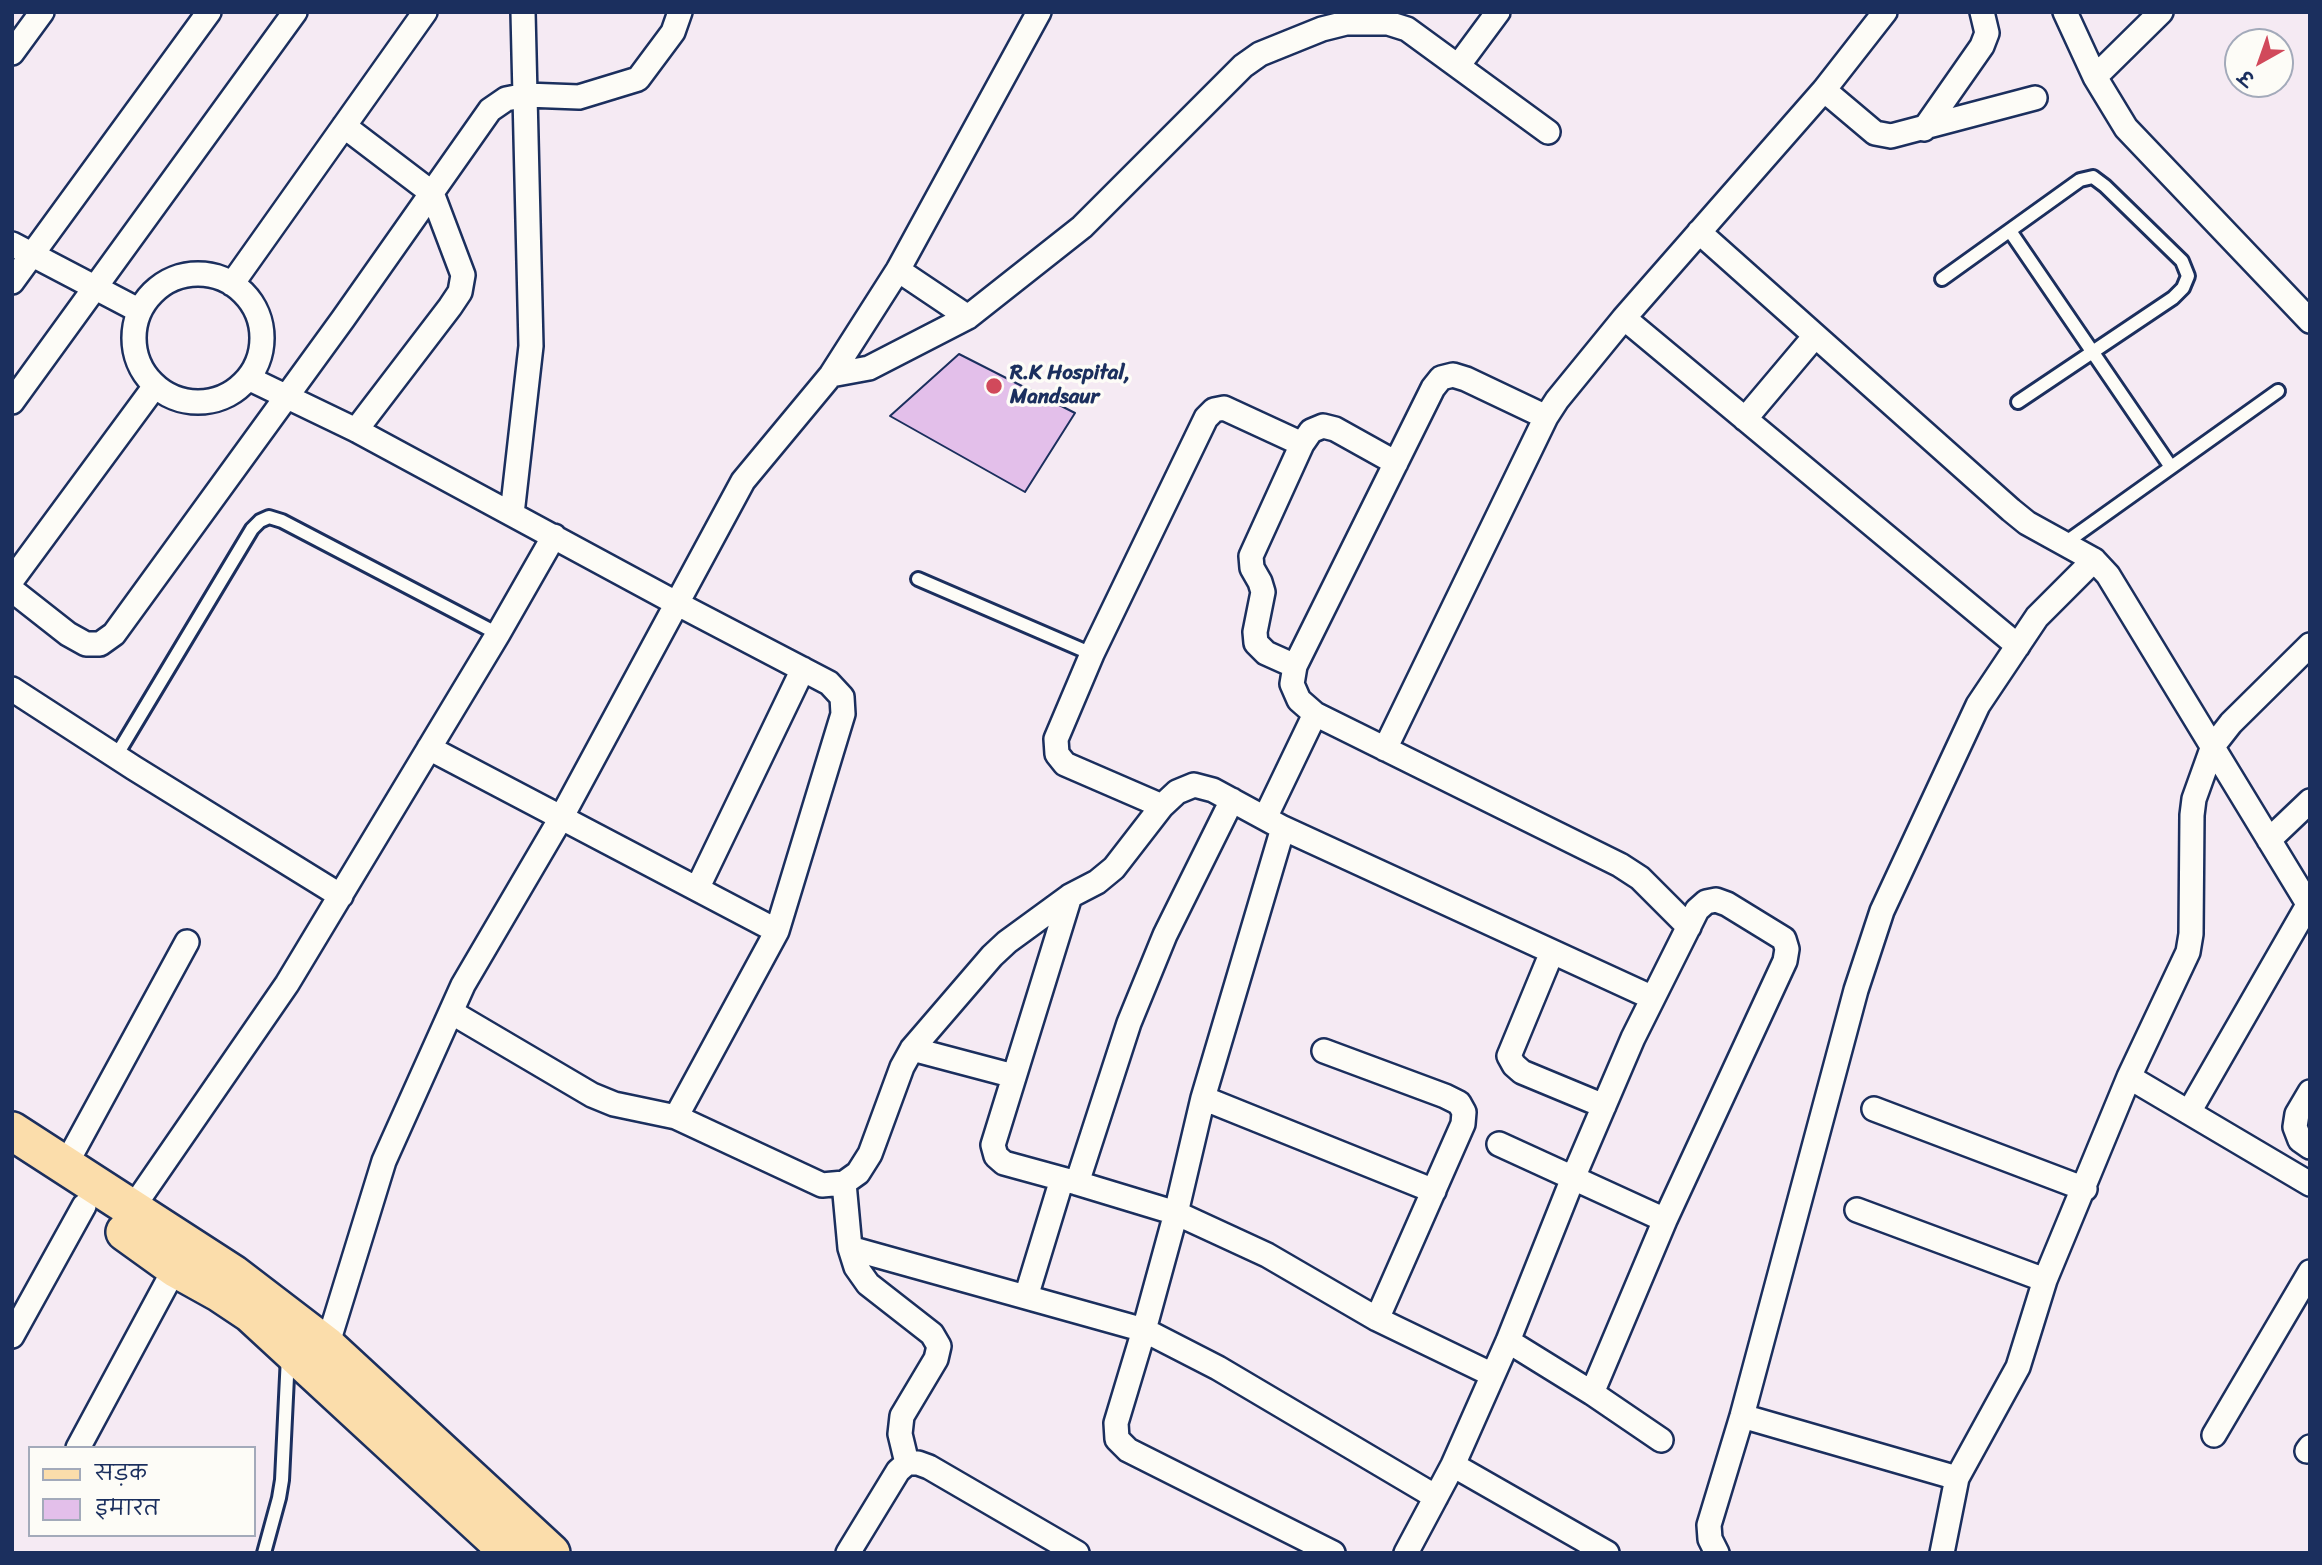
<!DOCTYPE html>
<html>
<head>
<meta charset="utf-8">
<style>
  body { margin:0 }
  #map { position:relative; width:2322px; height:1565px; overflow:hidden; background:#f5eaf3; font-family:Sriracha,"Playpen Sans Deva",sans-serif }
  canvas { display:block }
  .frame { position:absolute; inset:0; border:14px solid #1b2f5e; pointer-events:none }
  .legend { position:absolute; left:28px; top:1446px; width:228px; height:91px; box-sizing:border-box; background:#fdfcf7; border:2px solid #a3aaba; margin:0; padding:9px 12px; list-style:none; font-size:21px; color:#1b2f5e }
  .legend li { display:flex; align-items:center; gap:14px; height:35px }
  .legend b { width:35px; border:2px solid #a3aaba }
  .north { position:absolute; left:2224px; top:28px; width:70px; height:70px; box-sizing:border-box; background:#fdfcf7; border:2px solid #a3aaba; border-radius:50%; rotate:220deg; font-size:19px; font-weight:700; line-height:28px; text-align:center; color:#1b2f5e }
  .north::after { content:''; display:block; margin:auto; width:24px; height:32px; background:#d1495b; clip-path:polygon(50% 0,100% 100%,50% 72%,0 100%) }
</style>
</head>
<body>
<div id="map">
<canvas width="2322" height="1565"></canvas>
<div class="frame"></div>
<ul class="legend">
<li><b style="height:9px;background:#fbddab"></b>सड़क</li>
<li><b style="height:19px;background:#e3bfea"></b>इमारत</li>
</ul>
<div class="north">उ</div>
</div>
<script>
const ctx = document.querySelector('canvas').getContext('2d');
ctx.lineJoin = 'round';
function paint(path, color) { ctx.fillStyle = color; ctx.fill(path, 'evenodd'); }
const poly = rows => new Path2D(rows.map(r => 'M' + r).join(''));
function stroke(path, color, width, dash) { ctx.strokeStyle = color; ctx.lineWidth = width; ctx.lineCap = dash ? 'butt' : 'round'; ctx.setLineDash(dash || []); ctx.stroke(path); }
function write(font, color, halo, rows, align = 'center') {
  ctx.font = font + ' Sriracha,sans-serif'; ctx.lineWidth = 7; ctx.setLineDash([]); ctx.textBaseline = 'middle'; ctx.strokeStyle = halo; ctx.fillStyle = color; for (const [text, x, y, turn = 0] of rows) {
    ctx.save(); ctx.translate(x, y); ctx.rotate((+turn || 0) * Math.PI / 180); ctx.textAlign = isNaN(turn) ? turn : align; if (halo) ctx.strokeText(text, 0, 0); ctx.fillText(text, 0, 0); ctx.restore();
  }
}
const building = poly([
  [959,354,1075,413,1025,492,890,416,959,354]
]);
paint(building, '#e3bfea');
stroke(building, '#1b2f5e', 2);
const lane = poly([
  [2010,231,2171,467],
  [1942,279,2080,180,2093,177,2105,186,2182,261,2188,276,2183,288,2173,298,2018,402],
  [2065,543,2278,391],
  [918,579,1092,654],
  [116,756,252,529,260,521,269,517,282,521,498,634],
  [264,1553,279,1498,282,1480,288,1356]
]);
const street = poly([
  [2065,12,2095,77,2126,128,2310,321],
  [12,53,42,12],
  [1458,66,1498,12],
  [2095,77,2161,12],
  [1824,90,1875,133,1891,136,2035,98],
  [344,126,432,193,463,275,460,292,450,307,356,430],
  [1924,129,1982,46,1987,33,1982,12],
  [1699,232,2011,510,2027,523,2094,560,2108,575,2310,907],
  [12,244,138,310],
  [898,270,968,317],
  '134 338a64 64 0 1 1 128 0a64 64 0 1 1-128 0Z',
  [12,282,209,12],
  [232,284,425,12],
  [1624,318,2018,646],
  [831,375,869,368,968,317,1082,227,1243,66,1260,54,1322,29,1346,23,1388,23,1407,29,1548,132],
  [248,378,356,430,676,603,829,683,842,697,843,714,777,931,676,1117],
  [12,402,295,12],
  [1546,417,1466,379,1453,375,1441,378,1433,388,1295,666,1292,684,1299,700,1315,714,1620,865,1640,878,1689,927],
  [1745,419,1815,336],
  [512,514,531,346,523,12],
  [12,580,155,386],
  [12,590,68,634,86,644,100,644,114,634,343,319,490,110,506,99,526,95,579,97,638,79,673,32,680,12],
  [1295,666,1266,653,1256,643,1255,632,1263,592,1260,582,1252,568,1251,556,1302,444,1311,431,1323,426,1335,429,1396,463],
  [12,689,134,768,341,896],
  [429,748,777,931],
  [1385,749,1546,417,1557,400,1624,318,1824,90,1885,12],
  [1162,806,1065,764,1057,754,1056,739,1092,654,1206,418,1214,410,1224,408,1302,444],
  [1265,818,1315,714],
  [1283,828,1203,1098,1176,1213,1144,1330,1116,1423,1117,1439,1128,1450,1333,1553],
  [2269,840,2310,801],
  [697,889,803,669],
  [1070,896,993,1145,996,1156,1004,1163,1077,1183,1176,1213,1267,1255,1377,1319,1493,1375],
  [1552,952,1509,1056,1514,1065,1522,1072,1604,1106],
  [451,1012,592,1095,614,1104,676,1117,822,1185,844,1183,858,1173,870,1154,902,1067,912,1049,992,956,1007,942,1070,896,1097,882,1114,868,1162,806,1177,792,1194,785,1213,790,1283,828,1653,998],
  [912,1049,1014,1076],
  [1324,1051,1445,1096,1459,1103,1464,1112,1463,1124,1377,1319],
  [2129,1077,2310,1184],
  [2310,1092,2297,1114,2295,1127,2300,1140,2310,1147],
  [1203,1098,1434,1191],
  [1874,1109,2085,1189],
  [2189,1112,2308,905],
  [1499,1144,1665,1220],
  [65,1166,187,942],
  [844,1183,850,1248,856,1267,868,1284,932,1334,939,1346,936,1359,902,1416,900,1434,907,1463],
  [1077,1183,1129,1023,1165,935,1232,800],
  [1857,1210,2045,1280],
  [125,1219,287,984,498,634,554,536],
  [850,1248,1144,1330,1218,1368,1436,1497],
  [1026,1297,1062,1179],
  [12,1336,84,1206],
  [1508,1341,1592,1393,1661,1440],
  [327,1346,384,1161,463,985,561,818,743,481,831,375,898,270,1039,12],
  [1742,1416,1957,1478],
  [2214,1435,2310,1272],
  [78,1448,175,1268],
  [2307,1451,2310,1447],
  [1453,1465,1607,1553],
  [848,1553,898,1471,907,1463,918,1463,929,1467,1077,1553],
  [1406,1553,1453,1465,1508,1341,1573,1178,1633,1038,1697,910,1706,902,1716,900,1727,904,1784,939,1787,949,1785,961,1665,1220,1592,1393],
  [1717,1553,1710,1539,1709,1525,1742,1416,1856,990,1882,911,1978,705,2037,617,2094,560],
  [1942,1553,1957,1478,2018,1367,2045,1280,2129,1077,2188,952,2191,934,2192,815,2194,799,2213,746,2231,723,2310,645]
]);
const primary = poly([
  [12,1131,233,1274,327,1346,551,1553],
  [125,1232,175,1268,220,1293,250,1313,510,1553]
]);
stroke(lane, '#1b2f5e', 18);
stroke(street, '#1b2f5e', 28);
stroke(primary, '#1b2f5e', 42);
stroke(lane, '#fdfcf7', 12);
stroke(street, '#fdfcf7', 23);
stroke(primary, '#fbddab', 37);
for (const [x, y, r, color] of [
  [994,386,9,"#d1495b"]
]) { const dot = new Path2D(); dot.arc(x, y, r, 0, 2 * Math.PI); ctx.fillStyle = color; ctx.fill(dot); stroke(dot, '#fdfcf7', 2.5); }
write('bold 21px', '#1b2f5e', '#fdfcf7', [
  ["R.K Hospital,",1010,374],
  ["Mandsaur",1010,398]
], 'left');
</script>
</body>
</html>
